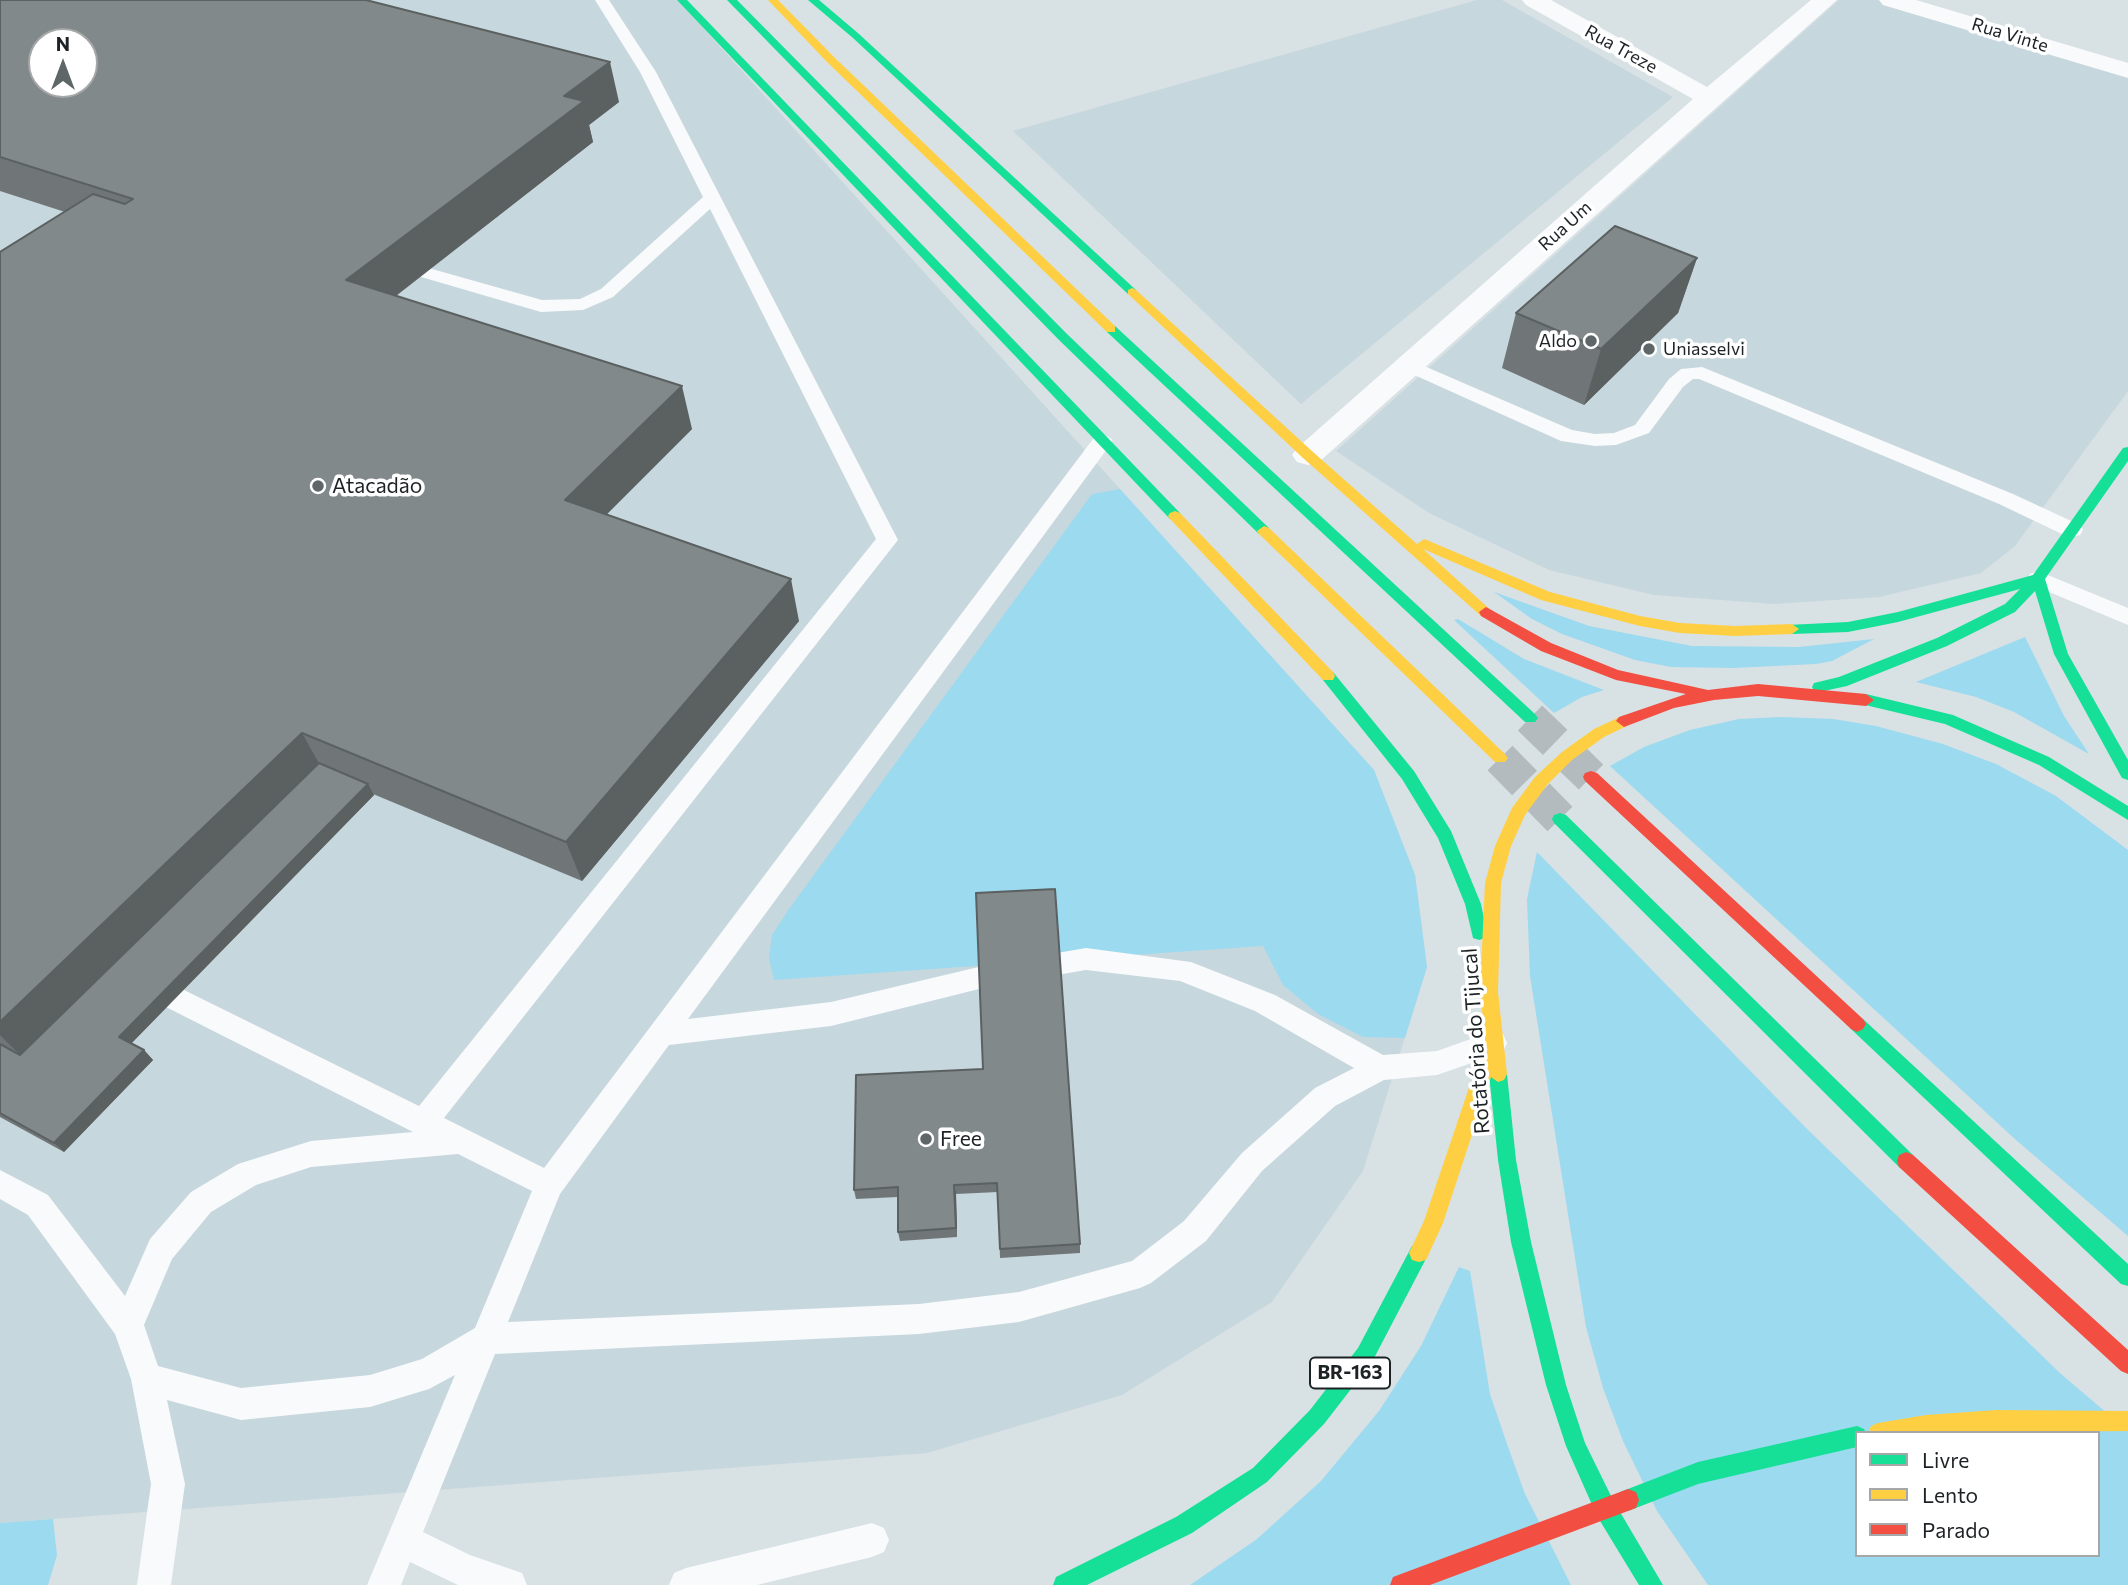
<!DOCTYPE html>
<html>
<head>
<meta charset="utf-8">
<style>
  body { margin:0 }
  #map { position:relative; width:2128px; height:1585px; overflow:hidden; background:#d8e1e4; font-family:Commissioner,sans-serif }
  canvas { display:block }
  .legend { position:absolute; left:1855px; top:1431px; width:245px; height:126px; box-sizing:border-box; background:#fff; border:2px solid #a5a7a8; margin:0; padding:9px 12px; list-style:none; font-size:21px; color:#1d2325 }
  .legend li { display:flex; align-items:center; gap:14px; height:35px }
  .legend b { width:35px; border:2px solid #a5a7a8 }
  .north { position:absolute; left:28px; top:28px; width:70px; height:70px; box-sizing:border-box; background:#fff; border:2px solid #a5a7a8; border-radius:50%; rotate:0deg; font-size:19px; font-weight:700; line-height:28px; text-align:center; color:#1d2325 }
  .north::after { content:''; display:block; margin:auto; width:24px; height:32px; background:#5e6668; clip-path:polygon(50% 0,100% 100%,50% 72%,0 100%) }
</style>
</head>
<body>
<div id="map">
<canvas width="2128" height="1585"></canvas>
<ul class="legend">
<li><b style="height:9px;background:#16e098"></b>Livre</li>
<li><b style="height:9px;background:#ffcf43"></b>Lento</li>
<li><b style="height:9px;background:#f24e42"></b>Parado</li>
</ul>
<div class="north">N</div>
</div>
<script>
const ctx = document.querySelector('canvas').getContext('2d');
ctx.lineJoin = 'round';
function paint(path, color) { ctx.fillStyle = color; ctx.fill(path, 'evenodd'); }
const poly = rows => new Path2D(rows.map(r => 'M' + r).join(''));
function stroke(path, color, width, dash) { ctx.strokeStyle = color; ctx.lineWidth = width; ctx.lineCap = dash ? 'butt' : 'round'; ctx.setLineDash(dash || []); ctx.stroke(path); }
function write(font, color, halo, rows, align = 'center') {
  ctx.font = font + ' Commissioner,sans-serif'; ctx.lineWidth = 7; ctx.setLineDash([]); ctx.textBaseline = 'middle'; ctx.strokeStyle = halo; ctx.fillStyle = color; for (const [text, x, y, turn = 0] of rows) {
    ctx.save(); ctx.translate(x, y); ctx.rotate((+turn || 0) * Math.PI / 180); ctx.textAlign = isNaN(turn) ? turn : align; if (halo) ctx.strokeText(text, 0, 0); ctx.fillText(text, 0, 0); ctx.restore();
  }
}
paint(poly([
  [0,0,678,0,1374,770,1415,875,1427,967,1363,1171,1272,1302,1122,1395,927,1453,0,1523],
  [42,42,84,42,84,84,42,84],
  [1477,0,1502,0,1673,97,1301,404,1013,131],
  [1839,0,1877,0,2128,77,2128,391,2015,546,1981,573,1879,597,1774,604,1654,595,1549,570,1429,513,1336,451]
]), '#c7d7de');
paint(poly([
  [1120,489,1374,770,1415,875,1427,967,1405,1038,1363,1037,1318,1014,1283,985,1263,946,774,980,769,958,772,935,789,909,1092,494],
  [1494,592,1589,626,1692,646,1799,647,1874,639,1832,661,1816,664,1734,668,1671,667,1635,660,1562,634,1532,619],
  [1458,619,1524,659,1604,690,1582,697,1554,713,1454,620],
  [2025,637,2064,716,2089,754,2014,712,1976,697,1916,682],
  [1781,717,1833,719,1876,726,1943,744,1996,764,2056,796,2128,850,2128,1236,2016,1140,1610,766,1644,747,1690,730,1739,719],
  [1537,852,1806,1128,2061,1374,2128,1431,2128,1585,1708,1585,1657,1511,1623,1441,1603,1388,1586,1327,1530,976,1527,899],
  [1857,1433,2098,1433,2098,1555,1857,1555],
  [1459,1267,1470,1271,1490,1394,1507,1444,1525,1494,1571,1585,1190,1585,1257,1539,1321,1481,1379,1411,1421,1346],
  [53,1519,57,1555,48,1585,0,1585,0,1523]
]), '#9cdaf0');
stroke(poly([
  [1530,718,1591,777],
  [1500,758,1560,819]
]), '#b3bbbe', 35, [35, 18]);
paint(poly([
  [595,0,609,0,656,72,898,540,444,1118,544,1168,1096,435,1103,434,1113,440,1110,445,688,1019,831,1002,987,965,1086,948,1191,962,1275,995,1383,1055,1437,1051,1493,1031,1503,1034,1507,1043,1503,1052,1437,1075,1384,1080,1335,1106,1262,1171,1206,1241,1151,1283,1140,1288,1019,1322,919,1334,495,1354,423,1532,470,1555,522,1573,527,1585,458,1585,410,1562,401,1585,367,1585,455,1375,429,1389,370,1407,241,1420,167,1400,185,1484,171,1585,137,1585,151,1484,131,1379,115,1334,28,1215,0,1199,0,1170,48,1195,125,1296,150,1239,191,1192,238,1164,311,1141,413,1132,162,1005,158,997,162,989,172,985,182,989,419,1106,876,539,710,209,613,297,583,310,541,312,387,267,384,263,393,258,542,300,580,299,601,289,703,197,640,72,595,0],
  [1086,970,1180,981,1255,1011,1354,1068,1315,1088,1242,1153,1184,1221,1132,1261,1019,1292,919,1304,508,1322,560,1194,669,1045,831,1026,987,987,1086,970],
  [458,1154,532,1191,475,1328,422,1359,370,1375,241,1388,158,1366,144,1325,172,1259,211,1212,256,1185,311,1167,458,1154],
  [1408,359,1572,430,1595,434,1614,433,1635,425,1669,379,1681,369,1702,367,2013,494,2080,525,2083,530,2080,535,2072,537,2064,535,1999,504,1699,379,1693,379,1683,387,1649,433,1616,445,1595,446,1561,441,1401,369,1398,365,1401,361,1408,359],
  [2038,571,2128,608,2128,625,2030,584,2027,579,2030,574,2038,571],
  [872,1523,884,1528,889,1540,884,1552,872,1557,757,1585,669,1585,674,1573,686,1568,872,1523]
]), '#f9fafb');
paint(poly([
  [1522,0,1551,0,1707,87,1811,0,1837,0,1319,462,1308,465,1297,462,1292,455,1297,448,1693,99,1526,5,1522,0],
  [1879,0,1916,0,2128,63,2128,78,1883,5,1879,0]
]), '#f9fafb');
paint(poly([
  [677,0,687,0,1180,513,1182,516,1180,519,1170,519,677,0],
  [727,0,737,0,1066,333,1269,528,1271,531,1269,534,1259,534,1058,339,727,0],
  [808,0,819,0,859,34,1136,290,1136,294,1128,294,853,38,808,0],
  [1111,325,1115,326,1535,714,1538,718,1535,722,1525,722,1107,332,1105,329,1111,325],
  [2128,447,2128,461,2045,579,2068,654,2128,760,2128,780,2122,778,2054,654,2035,591,2015,612,1947,646,1847,686,1819,692,1814,691,1812,687,1814,683,1839,677,1937,638,2005,604,2020,589,1898,622,1848,632,1792,634,1787,633,1785,629,1787,625,1848,622,1898,612,2033,575,2123,448,2128,447],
  [1328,671,1333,672,1414,771,1451,831,1481,904,1487,933,1485,938,1479,940,1473,938,1465,904,1438,838,1402,779,1323,680,1321,676,1328,671],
  [1866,694,1953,715,2049,757,2128,806,2128,820,2039,765,1945,724,1861,704,1858,700,1866,694],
  [1560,813,1566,815,1913,1155,1915,1161,1913,1167,1906,1170,1899,1167,1554,823,1552,819,1554,815,1560,813],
  [1857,1016,1863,1019,2128,1264,2128,1286,2121,1284,1851,1029,1848,1024,1851,1019,1857,1016],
  [1498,1066,1504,1068,1507,1074,1516,1160,1531,1242,1566,1385,1585,1443,1613,1500,1663,1585,1639,1585,1597,1516,1566,1446,1546,1385,1511,1242,1498,1160,1489,1074,1492,1068,1498,1066],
  [1419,1244,1426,1246,1429,1253,1372,1362,1324,1424,1267,1482,1192,1533,1087,1585,1053,1585,1056,1577,1176,1517,1253,1468,1310,1410,1358,1348,1412,1246,1419,1244],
  [1857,1426,1864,1429,1866,1433,1857,1433,1857,1447,1698,1484,1628,1511,1620,1508,1617,1500,1620,1492,1698,1462,1857,1426]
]), '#16e098');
paint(poly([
  [768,0,778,0,835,58,1115,326,1115,332,1107,332,827,62,768,0],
  [1132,288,1136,290,1313,452,1417,544,1424,539,1429,541,1550,592,1640,616,1680,623,1735,626,1792,624,1799,629,1792,634,1735,636,1680,633,1640,626,1541,600,1423,549,1493,612,1491,616,1481,616,1303,458,1128,294,1128,290,1132,288],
  [1175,511,1180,513,1333,672,1335,676,1333,680,1323,680,1170,519,1168,516,1170,513,1175,511],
  [1264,526,1269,528,1505,754,1508,758,1505,762,1495,762,1259,534,1257,531,1264,526],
  [1624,715,1632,721,1629,725,1604,737,1572,760,1547,785,1525,815,1511,846,1501,883,1498,992,1507,1074,1504,1080,1498,1082,1491,1077,1443,1223,1426,1260,1419,1262,1412,1260,1409,1253,1424,1221,1480,1055,1486,1048,1480,992,1485,883,1495,846,1512,808,1535,777,1562,752,1594,729,1624,715],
  [1996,1410,2128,1411,2128,1431,1868,1433,1871,1426,1878,1423,1926,1415,1996,1410]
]), '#ffcf43');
paint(poly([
  [1486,607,1551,643,1618,670,1708,690,1758,684,1866,694,1874,700,1866,706,1758,696,1714,700,1674,708,1624,727,1616,721,1619,717,1686,694,1616,680,1541,651,1481,616,1479,612,1486,607],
  [1591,771,1597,773,1863,1019,1866,1024,1863,1029,1857,1032,1851,1029,1585,781,1583,777,1585,773,1591,771],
  [1906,1152,1913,1155,2128,1350,2128,1374,2121,1371,1899,1167,1897,1161,1899,1155,1906,1152],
  [1628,1489,1636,1492,1639,1500,1636,1508,1628,1511,1430,1585,1390,1585,1393,1577,1401,1574,1628,1489]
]), '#f24e42');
paint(poly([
  [0,0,619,102,589,125,593,142,396,296,692,429,607,514,799,621,582,881,373,794,374,795,131,1043,144,1050,153,1060,64,1152,0,1117,0,252,65,212,0,191],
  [1697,258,1678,313,1584,405,1502,368,1516,313],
  [983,1069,1080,1244,1080,1253,1000,1258,998,1192,956,1194,957,1237,900,1241,898,1232,898,1197,856,1199,854,1190]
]), '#707678');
paint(poly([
  [610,62,619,102,589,125,593,142,362,322,346,280,564,96],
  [1697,258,1678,313,1584,405,1601,349],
  [682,386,692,429,579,542,565,500],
  [791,579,799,621,582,881,566,842],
  [302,733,325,774,30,1065,0,1035,0,1022],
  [368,784,374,795,128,1047,119,1037],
  [144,1050,153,1060,64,1152,54,1143],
  [954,1185,956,1194,957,1237,956,1228]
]), '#5b6061');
const building = poly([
  [0,0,366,0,610,62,564,96,584,101,346,280,682,386,565,500,791,579,566,842,302,733,0,1022,0,252,93,194,125,204,133,199,0,157,0,0],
  [42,42,84,42,84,84,42,84,42,42],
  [1615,226,1697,258,1601,349,1516,313,1615,226],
  [319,763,368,784,119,1037,144,1050,54,1143,0,1113,0,1044,20,1055,319,763],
  [1055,889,1080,1244,1000,1249,997,1183,954,1185,956,1228,898,1232,898,1187,854,1190,856,1075,983,1069,976,893,1055,889]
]);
paint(building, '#82898b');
stroke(building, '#5b6061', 2);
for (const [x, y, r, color] of [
  [1591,341,7,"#5e6668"],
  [1649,349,7,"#5e6668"],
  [318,486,7,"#5e6668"],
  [926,1139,7,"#5e6668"]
]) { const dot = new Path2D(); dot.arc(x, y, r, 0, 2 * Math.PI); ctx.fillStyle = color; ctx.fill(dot); stroke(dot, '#fff', 2.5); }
write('18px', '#1d2325', '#fff', [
  ["Rua Vinte",2010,35,17],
  ["Rua Treze",1621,49,29],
  ["Rua Um",1565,226,-42]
]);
write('18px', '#1d2325', '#fff', [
  ["Aldo",1577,341],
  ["Uniasselvi",1663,349,"left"]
], 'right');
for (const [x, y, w] of [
  [1350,1373,80]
]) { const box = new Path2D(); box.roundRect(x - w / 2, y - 15.5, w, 31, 5); ctx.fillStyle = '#fff'; ctx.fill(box); stroke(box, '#1d2325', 2); }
write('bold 19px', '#1d2325', null, [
  ["BR-163",1350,1373]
]);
write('21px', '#1d2325', '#fff', [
  ["Atacadão",332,486],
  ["Free",940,1139]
], 'left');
write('21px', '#1d2325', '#fff', [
  ["Rotatória do Tijucal",1476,1041,-94]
]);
</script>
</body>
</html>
